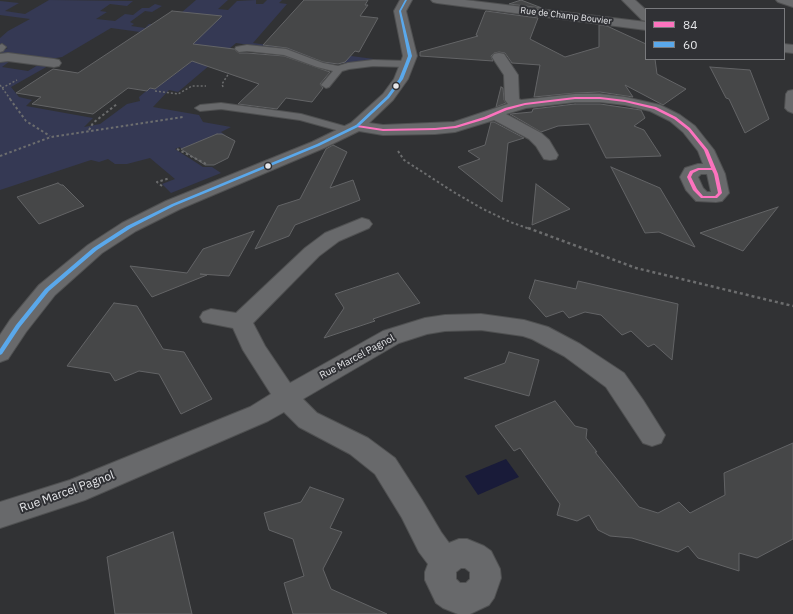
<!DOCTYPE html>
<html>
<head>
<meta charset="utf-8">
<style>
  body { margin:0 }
  #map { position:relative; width:793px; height:614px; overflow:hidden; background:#313234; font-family:"IBM Plex Sans",sans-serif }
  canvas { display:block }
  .legend { position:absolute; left:645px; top:8px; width:140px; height:52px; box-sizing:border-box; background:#303135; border:1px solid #797a7d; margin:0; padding:5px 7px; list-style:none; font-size:12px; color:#e6e7ea }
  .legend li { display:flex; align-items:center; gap:8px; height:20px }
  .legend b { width:20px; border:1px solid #797a7d }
</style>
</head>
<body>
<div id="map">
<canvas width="793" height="614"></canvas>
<ul class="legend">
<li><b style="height:5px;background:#fc73be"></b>84</li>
<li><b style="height:5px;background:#5aa8eb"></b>60</li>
</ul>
</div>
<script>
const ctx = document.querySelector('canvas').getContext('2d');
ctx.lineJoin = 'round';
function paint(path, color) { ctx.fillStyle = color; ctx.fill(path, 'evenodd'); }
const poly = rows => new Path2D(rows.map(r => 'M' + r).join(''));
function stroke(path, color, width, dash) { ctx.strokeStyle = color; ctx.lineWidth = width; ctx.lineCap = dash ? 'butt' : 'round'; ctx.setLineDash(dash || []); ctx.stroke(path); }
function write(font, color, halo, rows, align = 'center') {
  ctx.font = font + ' "IBM Plex Sans",sans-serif'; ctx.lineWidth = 4; ctx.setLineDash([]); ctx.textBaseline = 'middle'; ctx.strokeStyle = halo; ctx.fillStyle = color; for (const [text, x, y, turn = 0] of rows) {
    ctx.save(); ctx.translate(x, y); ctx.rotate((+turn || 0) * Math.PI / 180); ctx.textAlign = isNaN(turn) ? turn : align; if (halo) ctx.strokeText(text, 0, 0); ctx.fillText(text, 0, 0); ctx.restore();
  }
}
paint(poly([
  [49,0,133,1,127,6,110,4,100,11,107,12,96,19,115,21,125,14,133,15,142,8,149,8,155,4,162,6,152,12,145,11,130,22,134,24,131,26,145,28,149,24,167,25,196,0,228,0,218,9,228,10,237,1,256,0,256,4,263,4,267,0,282,0,279,3,287,4,253,43,389,61,328,64,294,52,236,43,178,92,169,90,153,107,199,115,203,122,231,127,221,132,225,135,205,144,200,141,181,149,180,147,175,149,203,167,212,167,221,173,171,193,162,184,175,179,150,158,127,164,115,164,108,159,99,162,91,160,0,190,0,61,10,61,2,67,28,71,38,65,48,66,11,87,19,97,32,100,26,106,93,118,84,127,100,124,127,104,140,101,139,97,150,88,155,89,194,60,172,41,162,35,111,28,62,57,50,59,14,53,0,54,0,52,8,48,0,47,0,38,8,31,30,19,0,15,0,1,19,3,5,11,25,14]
]), '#353954');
paint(poly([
  [506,459,519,477,478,495,465,476]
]), '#191b39');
const building = poly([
  [304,0,368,0,365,5,368,5,360,16,378,18,359,52,355,51,345,62,338,64,323,62,287,48,263,45,304,0],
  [521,0,542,8,509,4,521,0],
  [172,11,222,16,193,44,234,49,239,53,247,53,284,56,330,72,320,84,323,88,312,102,286,98,277,109,238,104,259,84,192,61,155,89,150,88,147,91,128,88,93,114,32,104,41,97,16,93,53,69,78,73,172,11],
  [486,11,538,18,530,39,565,57,599,47,599,25,607,26,646,44,646,59,655,59,657,74,686,89,663,105,625,85,633,97,600,92,575,93,534,97,540,65,512,63,505,53,499,52,494,53,491,56,493,61,420,56,420,52,478,36,476,35,485,12,486,11],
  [710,67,750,70,769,119,745,133,729,99,726,98,710,67],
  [501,87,503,88,504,100,506,103,496,107,501,87],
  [575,104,600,104,641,110,645,118,634,126,644,130,661,156,606,158,589,124,558,126,541,132,510,114,532,112,533,109,575,104],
  [491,122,494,122,524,138,508,143,502,202,458,167,480,159,468,151,485,145,491,122],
  [217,134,222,134,235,141,228,158,214,165,205,165,181,149,217,134],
  [333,145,347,152,330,188,353,180,360,200,295,225,289,236,255,249,278,206,300,199,326,149,333,145],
  [611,167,660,188,695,247,659,232,645,233,611,167],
  [58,183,61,185,63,185,84,206,39,224,17,197,58,183],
  [536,184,570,209,532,225,536,184],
  [778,207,743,251,700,233,778,207],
  [254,231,229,276,200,274,207,275,152,297,130,266,187,273,203,249,254,231],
  [398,273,420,303,373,319,375,321,324,338,344,308,335,294,398,273],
  [535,280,576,289,578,281,678,304,672,360,654,344,648,347,631,331,622,335,601,315,585,312,569,318,563,311,546,317,529,298,535,280],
  [114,303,137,306,163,349,184,352,212,399,181,414,159,374,139,371,115,381,110,373,67,366,114,303],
  [509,352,539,360,529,396,464,378,505,363,509,352],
  [555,401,575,426,587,429,586,438,597,452,595,452,639,507,658,513,679,502,690,513,725,495,724,473,793,443,793,539,757,558,739,553,739,571,698,558,688,546,678,552,632,538,610,536,598,530,589,515,577,521,557,515,560,504,520,448,514,451,495,426,555,401],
  [310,487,344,499,330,528,342,532,323,569,331,589,387,614,293,614,284,583,304,576,293,539,269,530,264,513,301,502,310,487],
  [173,532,192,614,115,614,107,557,173,532]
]);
paint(building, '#464748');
stroke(building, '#636466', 1);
const lane = poly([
  [2,44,6,47,3,51,0,52,0,45,2,44],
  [247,45,286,49,323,63,338,66,348,63,373,60,407,61,412,64,407,67,373,66,349,69,342,71,329,87,326,88,321,85,333,71,317,67,284,55,247,51,239,52,235,49,236,47,247,45],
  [221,103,301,114,351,128,352,130,347,133,300,120,221,109,200,111,195,108,200,105,221,103]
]);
const street = poly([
  [400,0,412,0,406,11,417,56,408,79,393,100,369,123,383,125,454,122,508,104,505,100,504,75,492,57,494,54,499,53,504,54,518,75,519,99,521,100,575,94,600,94,625,97,660,105,680,115,695,126,714,150,725,174,729,193,722,201,716,202,696,201,686,190,680,177,685,168,698,164,703,164,698,151,683,132,670,121,650,111,625,105,600,102,575,102,526,108,506,114,541,133,549,140,558,155,556,159,550,160,544,159,536,146,529,139,494,120,455,132,435,134,383,135,359,131,324,148,180,209,136,231,102,253,55,295,26,332,8,359,0,362,0,335,10,320,39,285,88,245,122,223,166,201,312,142,351,123,383,94,394,79,400,64,403,56,394,11,400,0],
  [701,174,707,174,711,192,707,192,703,188,698,177,701,174],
  [431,0,465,0,646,22,646,30,437,3,433,2,431,0],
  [622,0,635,0,646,10,646,21,642,20,622,0],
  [776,0,793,0,793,7,778,2,776,0],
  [784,44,793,45,793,53,784,52,784,44],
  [8,53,54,59,59,60,61,63,59,66,54,67,8,61,0,62,0,54,8,53],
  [793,90,793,113,788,111,785,108,786,94,788,91,793,90],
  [362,218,369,220,372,224,369,228,339,241,319,256,253,323,265,346,290,383,383,331,425,318,445,315,481,314,524,320,548,327,580,344,624,373,643,400,665,435,661,443,652,446,643,443,606,387,564,356,532,339,523,336,481,330,445,331,427,334,399,343,303,399,317,413,368,438,395,458,422,500,441,532,449,543,459,539,467,539,484,546,491,551,500,569,501,578,494,598,489,605,470,614,458,614,443,608,436,603,425,580,425,572,428,564,419,552,402,518,375,474,350,454,299,427,284,412,268,421,85,500,0,528,0,502,70,480,250,407,271,394,243,350,233,328,203,322,200,317,203,312,211,309,236,313,305,248,325,233,362,218],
  [461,568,465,568,470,572,470,579,466,583,460,583,456,579,456,572,461,568]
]);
stroke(lane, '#4f5051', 2);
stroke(street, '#4f5051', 2);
stroke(poly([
  [0,85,11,100],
  [223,87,222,84,229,73],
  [2,88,17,80],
  [155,91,178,94,192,86,206,86]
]), '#6c6d6e', 1.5, [2, 2]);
stroke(poly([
  [10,99,26,121,50,136],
  [89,130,93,123,117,104],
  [177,149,208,165],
  [398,151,404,160,452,191,481,208,510,222,530,229],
  [0,156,51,137,183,117],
  [162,186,157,182,170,178]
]), '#6c6d6e', 2, [2.5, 2.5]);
stroke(poly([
  [528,228,636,268,793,306]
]), '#6c6d6e', 2.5, [3, 3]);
paint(lane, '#68696b');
paint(street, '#68696b');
paint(poly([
  [575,97,600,97,625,100,656,107,676,117,690,128,708,150,718,174,722,193,717,198,701,198,693,190,687,177,690,171,698,168,711,168,704,150,688,130,674,119,654,109,625,102,600,99,575,99,525,105,507,110,486,119,456,128,435,130,383,131,357,127,355,126,357,125,383,129,435,128,455,126,484,117,505,108,525,103,575,97],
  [699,170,712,170,714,174,718,193,715,196,703,196,697,189,691,177,693,173,699,170]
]), '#fc73be');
paint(poly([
  [405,0,407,0,401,11,412,56,403,79,389,98,358,127,319,146,174,206,131,228,97,250,49,291,20,327,2,354,0,355,0,349,16,325,45,289,93,248,127,226,172,204,317,144,356,125,387,96,399,79,405,64,408,56,399,11,405,0]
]), '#5aa8eb');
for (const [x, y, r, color] of [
  [396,86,3.5,"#e6e7ea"],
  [268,166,3.5,"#e6e7ea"]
]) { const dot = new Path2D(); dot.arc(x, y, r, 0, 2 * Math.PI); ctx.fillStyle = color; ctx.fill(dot); stroke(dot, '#303135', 1.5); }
write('9px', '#e6e7ea', '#303135', [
  ["Rue de Champ Bouvier",566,16,7]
]);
write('10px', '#e6e7ea', '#303135', [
  ["Rue Marcel Pagnol",357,357,-28]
]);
write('12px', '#e6e7ea', '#303135', [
  ["Rue Marcel Pagnol",67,492,-20]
]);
</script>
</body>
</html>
